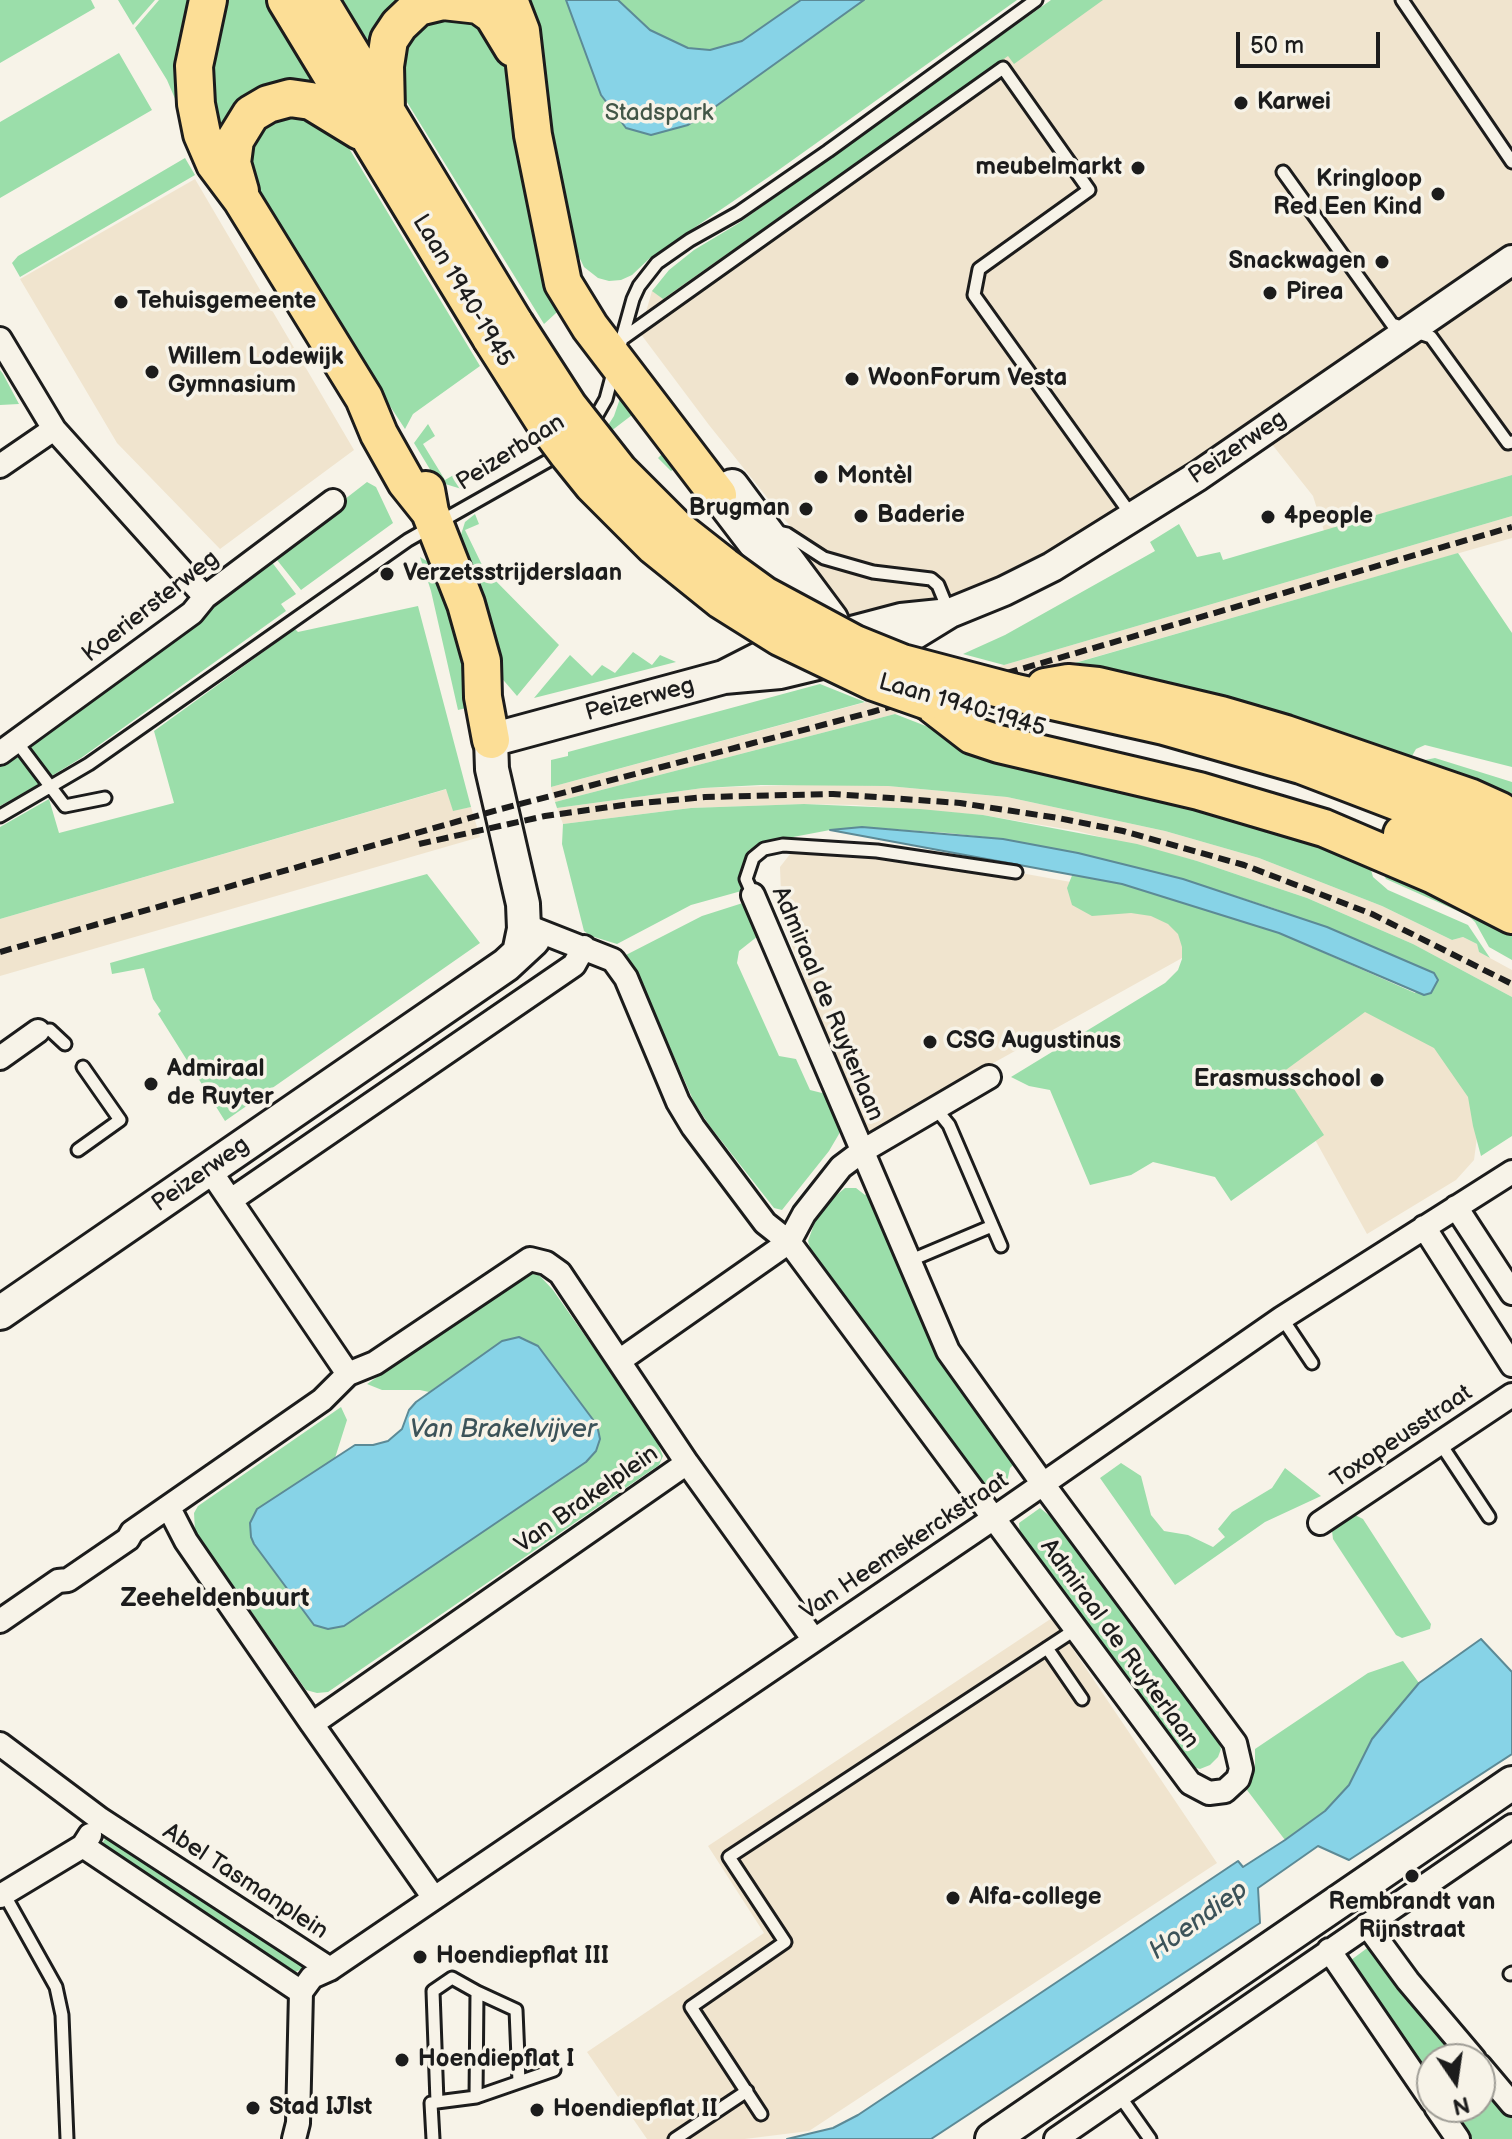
<!DOCTYPE html>
<html>
<head>
<meta charset="utf-8">
<style>
  body { margin:0 }
  #map { position:relative; width:1512px; height:2139px; overflow:hidden; background:#f7f3e8; font-family:"Balsamiq Sans",sans-serif }
  canvas { display:block }
  .north { position:absolute; left:1416px; top:2043px; width:80px; height:80px; box-sizing:border-box; background:#f7f3e8; border:2px solid #9f9d96; border-radius:50%; rotate:167deg; font-size:22px; font-weight:700; line-height:32px; text-align:center; color:#1c1c1c }
  .north::after { content:''; display:block; margin:auto; width:28px; height:36px; background:#1c1c1c; clip-path:polygon(50% 0,100% 100%,50% 72%,0 100%) }
  .scale { position:absolute; left:1236px; top:32px; width:144px; height:36px; box-sizing:border-box; border:4px solid #1c1c1c; border-top:0; padding-left:10px; font-size:24px; line-height:28px; white-space:nowrap; color:#1c1c1c; -webkit-text-stroke:6px #f7f3e8; paint-order:stroke }
</style>
</head>
<body>
<div id="map">
<canvas width="1512" height="2139"></canvas>
<div class="north">N</div>
<div class="scale">50 m</div>
</div>
<script>
const ctx = document.querySelector('canvas').getContext('2d');
ctx.lineJoin = 'round';
function paint(path, color) { ctx.fillStyle = color; ctx.fill(path, 'evenodd'); }
const poly = rows => new Path2D(rows.map(r => 'M' + r).join(''));
function stroke(path, color, width, dash) { ctx.strokeStyle = color; ctx.lineWidth = width; ctx.lineCap = dash ? 'butt' : 'round'; ctx.setLineDash(dash || []); ctx.stroke(path); }
function write(font, color, halo, rows, align = 'center') {
  ctx.font = font + ' "Balsamiq Sans",sans-serif'; ctx.lineWidth = 7; ctx.setLineDash([]); ctx.textBaseline = 'middle'; ctx.strokeStyle = halo; ctx.fillStyle = color; for (const [text, x, y, turn = 0] of rows) {
    ctx.save(); ctx.translate(x, y); ctx.rotate((+turn || 0) * Math.PI / 180); ctx.textAlign = isNaN(turn) ? turn : align; if (halo) ctx.strokeText(text, 0, 0); ctx.fillText(text, 0, 0); ctx.restore();
  }
}
paint(poly([
  [1062,0,1512,0,1512,475,1324,531,1313,496,1255,423,1050,555,993,583,934,604,851,617,844,615,786,543,794,531,709,425,640,333,652,291],
  [195,179,354,450,220,549,117,443,20,279],
  [1512,516,1512,538,895,714,555,802,551,787,1004,665],
  [829,784,888,786,1007,797,1165,831,1259,858,1382,906,1452,940,1463,937,1477,944,1479,952,1512,970,1512,997,1413,944,1307,898,1197,861,1077,831,983,815,856,805,804,804,691,808,563,824,557,808,703,788],
  [447,789,453,810,471,807,480,837,0,976,0,919],
  [842,841,1121,891,1192,917,1200,948,864,1135,782,920,780,867,794,849],
  [1226,978,1461,1018,1479,1122,1474,1160,1456,1180,1367,1234],
  [1052,1618,1217,1863,809,2131,745,2139,647,2139,587,2052,764,1933,708,1846]
]), '#f0e4ce');
paint(poly([
  [0,0,91,0,95,8,0,63],
  [118,0,155,0,133,25],
  [159,0,201,0,179,108,167,80,135,28],
  [217,0,273,0,336,105,319,94,226,140,207,117],
  [332,0,419,0,379,73],
  [516,0,1017,0,773,174,650,258,632,275,621,280,609,281,598,278,584,267,565,228],
  [1051,0,1103,0,1014,64,1008,56,663,299,652,291,669,270,694,250,739,223],
  [455,10,503,39,567,303,544,324,402,94,396,75,411,29],
  [119,53,152,110,0,198,0,122],
  [288,110,338,130,480,366,413,414,405,429,247,187,250,134],
  [185,158,195,175,20,277,12,263,18,256],
  [0,370,3,374,19,404,0,405],
  [626,381,686,461,671,471,658,458,667,449,636,412,598,441,614,416],
  [428,424,435,436,423,444,445,480,457,473,468,491,442,483,434,476,414,443],
  [1512,475,1512,516,1004,665,963,654,1005,635,1155,551,1150,542,1179,524,1197,557,1220,552,1223,560],
  [367,482,376,487,393,523,301,590,273,555],
  [475,514,479,524,465,530,484,569,559,645,517,696,499,675,459,541,465,522],
  [1458,553,1512,633,1512,767,1425,745,1416,749,1405,768,1047,671],
  [268,557,296,594,281,604,286,611,81,758,50,777,29,744,210,606],
  [420,557,440,569,478,705,458,710,431,591],
  [418,606,471,807,453,811,446,789,0,919,0,827,49,799,59,833,174,803,154,731,295,629,298,632],
  [633,652,652,665,660,655,676,662,534,698,570,655,592,676,602,665,615,673],
  [820,684,865,702,551,787,551,760,568,756,568,752],
  [895,714,954,737,1265,818,1370,866,1373,877,1388,890,1468,925,1490,958,1479,952,1477,944,1463,937,1452,940,1382,906,1259,858,1165,831,1007,797,888,786,761,785,703,788,557,808,555,802],
  [16,754,21,756,41,783,0,806,0,762],
  [1435,758,1512,782,1512,802,1423,763,1425,760],
  [804,804,920,809,983,815,1137,844,1197,861,1307,898,1413,944,1512,997,1512,1136,1481,1156,1473,1126,1468,1097,1434,1048,1365,1012,1283,1072,1324,1135,1231,1201,1215,1177,1153,1162,1131,1175,1090,1185,1050,1090,1029,1086,1011,1077,1165,983,1178,970,1182,959,1182,947,1178,934,1168,924,1151,916,1131,913,1092,916,1072,905,1067,888,1073,873,1122,884,1193,905,1279,933,1415,993,1434,973,1276,909,1183,879,1078,853,1003,839,948,833,862,827,830,830,772,841,749,850,740,876,745,890,691,905,617,944,591,936,584,931,562,844,563,824,691,808],
  [1379,866,1512,927,1512,960,1489,947,1475,922,1469,916,1386,879],
  [427,874,480,943,225,1121,158,1014,161,1011,153,999,144,968,112,974,110,963],
  [749,901,763,932,739,951,737,963,779,1056,796,1059,810,1090,826,1094,840,1125,839,1134,829,1151,782,1210,774,1208,709,1125,694,1102,638,975,628,969,624,956,702,916],
  [845,1188,856,1188,865,1195,871,1189,947,1371,1016,1462,1010,1468,1007,1482,995,1492,991,1492,984,1486,812,1255,808,1241,816,1219,833,1198],
  [532,1274,539,1275,553,1290,653,1433,663,1456,659,1465,328,1692,317,1693,306,1690,195,1531,194,1513,198,1506,341,1407,347,1420,335,1458,257,1509,250,1523,251,1537,592,1456,600,1439,597,1425,538,1346,525,1339,502,1341,429,1392,420,1390,382,1390,367,1384,525,1276],
  [1121,1463,1141,1476,1151,1515,1164,1531,1188,1535,1213,1547,1225,1537,1218,1529,1232,1512,1272,1488,1285,1468,1321,1496,1265,1522,1175,1585,1100,1478],
  [1040,1508,1051,1517,1217,1739,1221,1749,1218,1757,1210,1765,1200,1769,1186,1765,1020,1534,1019,1523],
  [1355,1515,1363,1519,1431,1624,1430,1629,1402,1638,1396,1635,1333,1539,1332,1531],
  [1403,1661,1419,1683,1372,1739,1349,1785,1325,1811,1285,1840,1247,1790,1255,1768,1255,1749,1368,1673],
  [107,1836,304,1964,302,1969,293,1973,288,1971,101,1845],
  [1370,1946,1464,2059,1432,2059,1432,2084,1347,1963],
  [1480,2078,1512,2117,1512,2139,1470,2139,1448,2107,1480,2107]
]), '#9bdeaa');
const water = poly([
  [566,0,618,0,650,30,688,48,710,50,742,41,801,0,864,0,705,114,688,125,651,135,626,128,601,95,566,0],
  [862,827,1003,839,1078,853,1183,879,1327,927,1434,973,1438,980,1431,993,1424,995,1279,933,1122,884,830,830,862,827],
  [519,1337,538,1346,597,1425,600,1439,596,1451,586,1462,344,1626,328,1629,314,1625,254,1544,251,1537,250,1523,257,1509,355,1445,373,1445,388,1441,402,1429,409,1410,416,1402,502,1341,519,1337],
  [1481,1639,1512,1672,1512,1754,1349,1860,1318,1846,1258,1888,1260,1923,931,2139,787,2139,833,2128,858,2115,1238,1861,1243,1867,1285,1840,1325,1811,1349,1785,1372,1739,1419,1683,1481,1639]
]);
paint(water, '#87d3e7');
stroke(water, '#5c8a96', 2);
const service = poly([
  [1402,0,1512,162],
  [1283,172,1392,324,1431,337,1508,443,1512,442],
  [622,339,1003,68,1089,190,979,269,974,295,1132,516],
  [618,353,633,299,639,286,657,263,690,240,738,213,828,151,1036,0],
  [590,427,606,399,614,369],
  [773,531,787,534,824,558,873,572,931,579,938,585,949,612],
  [16,741,65,806,105,798],
  [0,816,89,764,408,540,560,454],
  [753,895,746,879,753,858,764,849,783,845,877,851,1016,872],
  [38,1031,50,1030,65,1044],
  [936,1109,949,1125,1001,1246],
  [78,1150,120,1120,83,1067],
  [909,1261,992,1226],
  [1282,1318,1312,1363],
  [1440,1443,1489,1517],
  [1047,1648,1082,1699],
  [4,1894,56,1987,62,2015,67,2139],
  [1510,1974,1512,1973],
  [477,1992,516,2010,519,2082],
  [1119,2095,1150,2139],
  [476,2097,554,2070],
  [761,2114,691,2007,785,1942,729,1857,1076,1629],
  [433,2139,431,2103,437,2102,476,2097,477,1992,452,1978,433,1991,437,2102],
  [675,2139,747,2091]
]);
const minor = poly([
  [0,339,54,429,205,597],
  [0,466,54,429],
  [0,753,192,613,205,597,333,501],
  [524,925,613,960,626,978,678,1102,693,1127,765,1223,789,1242,1190,1783,1209,1793,1225,1791,1238,1779,1241,1769,1235,1743,1043,1484,948,1351,753,895],
  [0,1058,38,1031],
  [209,1169,348,1374],
  [231,1200,574,965,584,947],
  [1456,1207,1512,1293],
  [1424,1227,1512,1365],
  [619,1361,789,1242,804,1214,841,1167,861,1152,989,1077],
  [687,1463,814,1640],
  [1320,1523,1512,1395],
  [0,1621,58,1581,68,1580,128,1539,132,1532,322,1400,348,1374,375,1363,530,1259,546,1263,560,1273,687,1463,312,1724,186,1541,169,1508],
  [312,1724,434,1898],
  [0,1744,100,1819,330,1969],
  [83,1846,301,1992,298,2123,294,2139],
  [0,1896,83,1846,90,1835],
  [1367,1925,1408,1981,1474,2059],
  [1329,1950,1432,2101],
  [301,1992,312,1977,330,1969,994,1518,1282,1318,1512,1172],
  [1480,2066,1512,2104],
  [1436,2107,1458,2139],
  [1056,2139,1512,1826]
]);
const tertiary = poly([
  [829,637,901,618,950,613],
  [861,652,906,640,950,613,1004,591,1052,567,1198,476,1512,260]
]);
const secondary = poly([
  [519,953,524,929,523,904,492,769,491,740,724,677,780,672,834,659,838,635,831,619,732,486,718,495,802,605,810,617,817,640,771,653,724,677],
  [0,1313,506,965,533,940],
  [992,2139,1512,1783]
]);
const trunk = poly([
  [208,0,194,66,196,104,202,134,215,164,242,200,364,398,379,434,406,482,430,512],
  [286,0,491,338],
  [319,0,515,324],
  [509,0,521,31,533,135,563,283,590,327,718,495],
  [386,110,385,66,389,40,399,25,418,7,443,1,479,5,493,15,513,48],
  [240,191,232,163,235,140,251,114,268,104,290,98,311,101,360,131],
  [426,490,430,512,466,604,482,661,483,697,491,740],
  [1045,687,1068,683,1098,686,1221,715,1286,734,1469,797,1500,811,1512,820],
  [1012,692,1164,726,1301,765,1429,814,1512,854],
  [928,701,972,735,999,744,1199,791,1324,828,1434,875,1512,915],
  [1402,834,1512,885]
]);
stroke(service, '#1c1c1c', 17);
stroke(minor, '#1c1c1c', 28);
stroke(tertiary, '#1c1c1c', 34);
stroke(secondary, '#1c1c1c', 38);
stroke(trunk, '#1c1c1c', 42);
stroke(service, '#f7f3e8', 11);
stroke(minor, '#f7f3e8', 22);
stroke(tertiary, '#f7f3e8', 28);
stroke(secondary, '#f7f3e8', 32);
stroke(trunk, '#fcde96', 36);
stroke(poly([
  [419,844,545,816,631,804,705,797,833,794,960,803,1058,818,1123,831,1244,865,1372,914,1512,984],
  [0,952,501,809,872,712,1512,527]
]), '#1c1c1c', 6, [12, 6]);
const trunkBridge = poly([
  [515,324,568,406,619,471,677,529,724,566,764,595,855,644,902,663,1012,692],
  [491,338,545,423,568,454,593,485,654,546,721,600,780,637,874,682,928,701]
]);
stroke(trunkBridge, '#1c1c1c', 42, []);
stroke(trunkBridge, '#fcde96', 36);
for (const [x, y, r, color] of [
  [1241,103,8,"#1c1c1c"],
  [1138,168,8,"#1c1c1c"],
  [1438,194,8,"#1c1c1c"],
  [1382,262,8,"#1c1c1c"],
  [1270,293,8,"#1c1c1c"],
  [121,302,8,"#1c1c1c"],
  [152,372,8,"#1c1c1c"],
  [852,379,8,"#1c1c1c"],
  [821,477,8,"#1c1c1c"],
  [806,509,8,"#1c1c1c"],
  [861,516,8,"#1c1c1c"],
  [1268,517,8,"#1c1c1c"],
  [387,574,8,"#1c1c1c"],
  [930,1042,8,"#1c1c1c"],
  [1377,1080,8,"#1c1c1c"],
  [151,1084,8,"#1c1c1c"],
  [1412,1876,8,"#1c1c1c"],
  [953,1898,8,"#1c1c1c"],
  [420,1957,8,"#1c1c1c"],
  [402,2060,8,"#1c1c1c"],
  [253,2108,8,"#1c1c1c"],
  [537,2110,8,"#1c1c1c"]
]) { const dot = new Path2D(); dot.arc(x, y, r, 0, 2 * Math.PI); ctx.fillStyle = color; ctx.fill(dot); stroke(dot, '#f7f3e8', 3); }
write('bold 24px', '#1c1c1c', '#f7f3e8', [
  ["Karwei",1257,103],
  ["meubelmarkt",1122,168,"right"],
  ["Kringloop",1422,180,"right"],
  ["Red Een Kind",1422,208,"right"],
  ["Snackwagen",1366,262,"right"],
  ["Pirea",1286,293],
  ["Tehuisgemeente",137,302],
  ["Willem Lodewijk",168,358],
  ["Gymnasium",168,386],
  ["WoonForum Vesta",868,379],
  ["Montèl",837,477],
  ["Brugman",790,509,"right"],
  ["Baderie",877,516],
  ["4people",1284,517],
  ["Verzetsstrijderslaan",403,574],
  ["CSG Augustinus",946,1042],
  ["Admiraal",167,1070],
  ["de Ruyter",167,1098],
  ["Erasmusschool",1361,1080,"right"],
  ["Alfa-college",969,1898],
  ["Rembrandt van",1412,1903,"center"],
  ["Rijnstraat",1412,1931,"center"],
  ["Hoendiepflat III",436,1957],
  ["Hoendiepflat I",418,2060],
  ["Stad IJlst",269,2108],
  ["Hoendiepflat II",553,2110]
], 'left');
write('24px', '#425647', '#f7f3e8', [
  ["Stadspark",659,114]
]);
write('24px', '#1c1c1c', '#f7f3e8', [
  ["Laan 1940-1945",462,291,59],
  ["Peizerweg",1238,448,-34],
  ["Peizerbaan",511,453,-32],
  ["Koeriersterweg",151,607,-38],
  ["Peizerweg",640,700,-15],
  ["Laan 1940-1945",962,706,16],
  ["Admiraal de Ruyterlaan",827,1004,67],
  ["Peizerweg",201,1175,-35],
  ["Toxopeusstraat",1402,1437,-34],
  ["Van Brakelplein",587,1500,-35],
  ["Van Heemskerckstraat",905,1547,-34],
  ["Admiraal de Ruyterlaan",1119,1644,54],
  ["Abel Tasmanplein",245,1882,33]
]);
write('italic 26px', '#3c5359', '#f7f3e8', [
  ["Van Brakelvijver",503,1430],
  ["Hoendiep",1199,1921,-36]
]);
write('bold 26px', '#1c1c1c', '#f7f3e8', [
  ["Zeeheldenbuurt",215,1599]
]);
</script>
</body>
</html>
